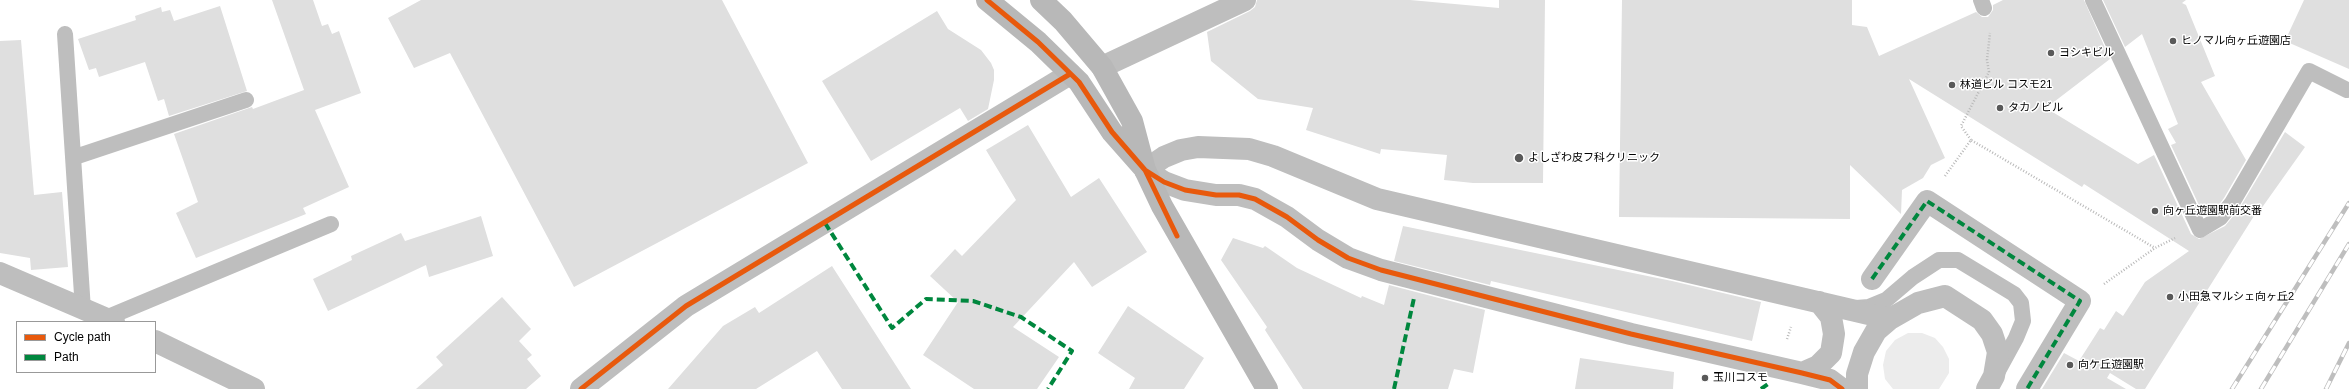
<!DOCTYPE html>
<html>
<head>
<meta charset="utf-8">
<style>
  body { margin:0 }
  #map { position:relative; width:2349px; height:389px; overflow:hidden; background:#fff; font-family:Helvetica,sans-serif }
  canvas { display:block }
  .legend { position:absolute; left:16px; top:321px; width:140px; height:52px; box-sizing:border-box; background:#fff; border:1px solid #999; margin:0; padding:5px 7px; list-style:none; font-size:12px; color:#000 }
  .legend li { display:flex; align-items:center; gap:8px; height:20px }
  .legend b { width:20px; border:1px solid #999 }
</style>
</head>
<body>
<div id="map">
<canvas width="2349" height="389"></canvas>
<ul class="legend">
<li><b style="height:5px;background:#e8590c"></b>Cycle path</li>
<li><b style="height:5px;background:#00873e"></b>Path</li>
</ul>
</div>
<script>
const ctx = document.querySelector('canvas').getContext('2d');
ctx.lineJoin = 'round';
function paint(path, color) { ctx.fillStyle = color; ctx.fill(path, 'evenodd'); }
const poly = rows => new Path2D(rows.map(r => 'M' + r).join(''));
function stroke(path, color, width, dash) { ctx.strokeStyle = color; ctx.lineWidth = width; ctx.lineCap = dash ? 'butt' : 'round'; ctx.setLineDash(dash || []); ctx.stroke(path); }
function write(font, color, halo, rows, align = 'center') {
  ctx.font = font + ' Helvetica,"Noto Sans JP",sans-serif'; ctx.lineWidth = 3; ctx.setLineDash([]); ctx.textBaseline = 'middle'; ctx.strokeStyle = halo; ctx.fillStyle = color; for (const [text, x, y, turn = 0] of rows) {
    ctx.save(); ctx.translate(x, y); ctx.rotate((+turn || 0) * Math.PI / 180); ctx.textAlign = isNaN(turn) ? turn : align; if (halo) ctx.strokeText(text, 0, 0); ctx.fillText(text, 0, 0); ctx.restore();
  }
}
paint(poly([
  [1908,333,1922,333,1935,338,1943,347,1949,359,1949,373,1939,389,1893,389,1885,379,1883,365,1886,351,1895,340]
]), '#ececec');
paint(poly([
  [272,0,313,0,322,26,328,24,332,34,339,31,361,93,315,110,349,187,303,208,306,214,196,258,176,213,198,202,174,134,252,107,253,109,304,90],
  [421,0,722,0,808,163,574,287,450,53,414,68,388,18],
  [1257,0,1410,0,1499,8,1499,0,1545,0,1543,183,1473,183,1444,180,1447,155,1381,149,1380,154,1306,130,1313,108,1258,99,1211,61,1207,32,1250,11,1255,7],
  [1622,0,1852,0,1852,25,1867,27,1879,56,1976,12,1982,17,1988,17,1993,10,1993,5,2003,0,2084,0,2110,59,2046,108,2138,164,2154,155,2191,234,2199,239,2225,226,2239,209,2285,132,2305,147,2256,216,2254,216,2145,389,2136,389,2110,373,2107,378,2126,389,2042,389,2064,353,2079,361,2100,328,2104,330,2116,311,2123,316,2145,282,2189,251,2084,184,2082,187,1909,79,1945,158,1931,165,1923,178,1902,190,1901,214,1850,165,1850,219,1619,217],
  [2103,0,2186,0,2182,3,2186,5,2215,76,2201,82,2246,160,2224,198,2214,211,2204,216,2171,145,2176,143,2168,129,2178,124,2142,34,2125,47],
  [2304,0,2349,0,2349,69,2285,41],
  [220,6,247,91,169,116,164,99,158,101,145,62,99,77,96,68,89,70,78,39,136,20,135,16,161,7,162,12,170,10,174,21],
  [937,11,948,29,981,50,991,63,994,70,994,80,988,109,968,121,960,108,871,161,822,81],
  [21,40,34,195,62,192,68,267,31,270,30,258,0,253,0,41],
  [1028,125,1071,197,1099,178,1147,252,1092,287,1074,262,1013,327,1059,357,1037,389,974,389,923,355,958,302,930,276,955,249,962,256,1016,200,986,150],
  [481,216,493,256,429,277,426,265,328,311,313,279,352,260,351,256,401,233,405,241],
  [1403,226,1672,281,1761,302,1752,341,1491,281,1490,285,1394,261],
  [1233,238,1263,248,1265,246,1297,268,1361,298,1362,296,1384,305,1389,285,1485,310,1473,373,1454,369,1448,389,1303,389,1265,330,1267,327,1221,260],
  [832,266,911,389,842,389,817,351,756,389,668,389,723,326,755,307,759,313],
  [502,297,531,329,519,341,532,355,527,359,541,376,526,389,416,389,443,365,436,357],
  [1128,306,1204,358,1184,389,1129,389,1135,378,1098,353],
  [1580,358,1674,372,1673,389,1575,389]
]), '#dfdfdf');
stroke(poly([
  [1971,140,1961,126,1989,72,1987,60,1990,33],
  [1945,176,1971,140,2155,248],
  [2104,284,2155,248,2175,238],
  [1787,339,1791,327]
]), '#b9b9b9', 2.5, [1, 2]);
stroke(poly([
  [1981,0,1984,8],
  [2093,0,2200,230,2220,218,2232,203,2309,71,2347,90],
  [65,34,83,310],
  [75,157,246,100],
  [1856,308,1869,307,1886,300,1913,277,1939,260,1958,260,2014,294,2021,303,2023,321,2016,338,1998,371],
  [106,318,331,224]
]), '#bebebe', 16);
stroke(poly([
  [1102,67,1245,0],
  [0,273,114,322],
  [1872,279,1927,201,2080,301,2027,389],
  [155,341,254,389],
  [1802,373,1818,366,1831,353,1834,334,1831,317,1819,302],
  [581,389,686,306,1070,74],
  [1842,389,1830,380,1802,373,1631,334,1381,270,1348,258,1318,240,1287,217,1255,199,1239,195,1216,195,1185,190,1164,182,1145,170,1164,157,1181,150,1198,147,1249,149,1273,156,1377,199,1890,319],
  [1857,389,1857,374,1864,352,1876,331,1890,319,1918,303,1945,296,1982,320,1992,334,1998,352,1994,376,1987,389]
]), '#bebebe', 22);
stroke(poly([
  [987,0,1038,42,1079,82,1112,132,1142,166],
  [1041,0,1063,21,1102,67,1132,121,1145,170,1162,206,1267,389]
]), '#b8b8b8', 22);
const rail = poly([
  [2232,389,2349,203],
  [2261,389,2349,244],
  [2326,389,2349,343]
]);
stroke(rail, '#bebebe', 4.5);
stroke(rail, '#fff', 3, [9]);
stroke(poly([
  [825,223,892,328,926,299,973,301,1021,317,1072,351,1048,389],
  [1872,279,1927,201,2080,301,2027,389],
  [1394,389,1414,298],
  [1761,389,1768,384]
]), '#00873e', 4, [8, 4]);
stroke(poly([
  [987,0,1038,42,1079,82,1112,132,1145,170,1164,182,1185,190,1216,195,1239,195,1255,199,1287,217,1318,240,1348,258,1381,270,1631,334,1802,373,1830,380,1842,389],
  [1145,170,1177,236],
  [581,389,686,306,1070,74]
]), '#e8590c', 5);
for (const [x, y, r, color] of [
  [2173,41,4,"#595959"],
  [2051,53,4,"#595959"],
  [1952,85,4,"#595959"],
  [2000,108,4,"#595959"],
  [1519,158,5,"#595959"],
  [2155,211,4,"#595959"],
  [2170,297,4,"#595959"],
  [2070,365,4,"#595959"],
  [1705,378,4,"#595959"]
]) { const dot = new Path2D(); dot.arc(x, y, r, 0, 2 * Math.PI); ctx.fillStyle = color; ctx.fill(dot); stroke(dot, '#fff', 1.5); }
write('11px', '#000', '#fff', [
  ["ヒノマル向ヶ丘遊園店",2181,41],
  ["ヨシキビル",2059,53],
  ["林道ビル コスモ21",1960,85],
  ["タカノビル",2008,108],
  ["よしざわ皮フ科クリニック",1528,158],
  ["向ヶ丘遊園駅前交番",2163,211],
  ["小田急マルシェ向ヶ丘2",2178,297],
  ["向ケ丘遊園駅",2078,365],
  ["玉川コスモ",1713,378]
], 'left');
</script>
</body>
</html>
